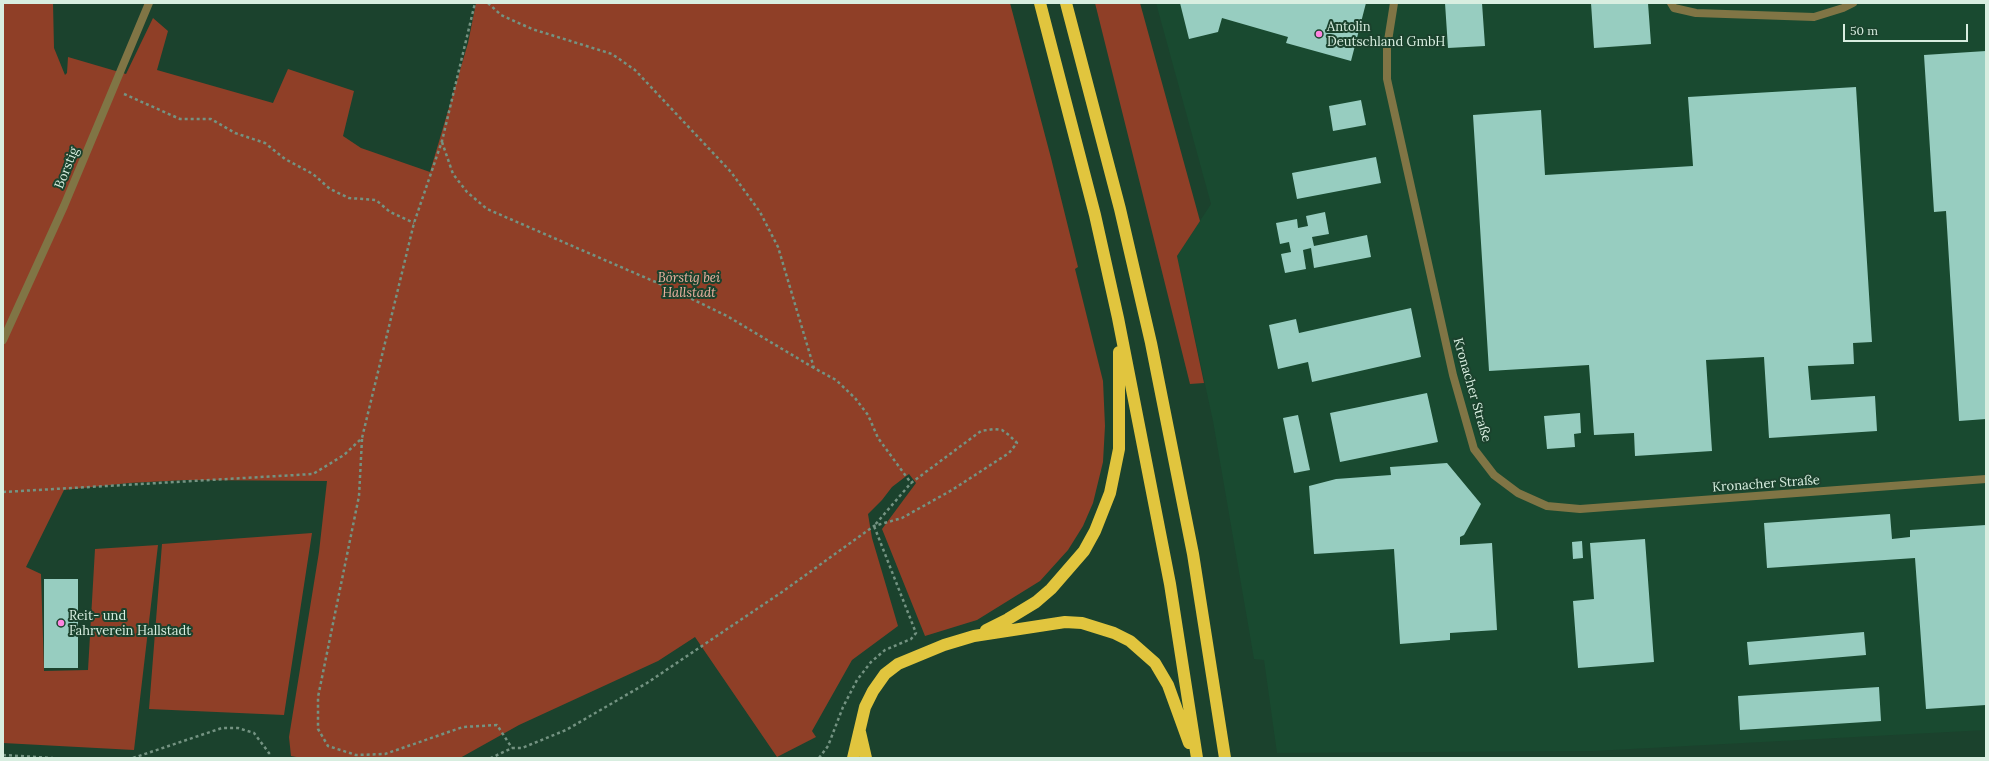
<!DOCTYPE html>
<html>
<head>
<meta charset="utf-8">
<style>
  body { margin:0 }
  #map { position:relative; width:1989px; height:761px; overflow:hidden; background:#1b422d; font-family:Lora,serif }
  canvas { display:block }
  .frame { position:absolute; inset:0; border:4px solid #d8eee0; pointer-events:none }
  .scale { position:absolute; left:1843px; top:24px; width:125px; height:18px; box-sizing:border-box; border:2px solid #d8eee0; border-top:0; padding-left:5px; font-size:12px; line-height:14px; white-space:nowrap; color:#d8eee0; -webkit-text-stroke:3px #1b422d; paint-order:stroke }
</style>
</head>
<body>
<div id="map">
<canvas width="1989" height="761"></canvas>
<div class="frame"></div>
<div class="scale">50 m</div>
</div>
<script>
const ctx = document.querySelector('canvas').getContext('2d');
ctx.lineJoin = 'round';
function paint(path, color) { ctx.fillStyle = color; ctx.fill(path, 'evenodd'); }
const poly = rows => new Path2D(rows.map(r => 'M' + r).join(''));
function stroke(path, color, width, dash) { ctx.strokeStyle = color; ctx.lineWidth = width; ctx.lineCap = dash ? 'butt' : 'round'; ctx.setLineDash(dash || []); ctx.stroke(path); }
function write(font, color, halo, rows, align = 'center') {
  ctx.font = font + ' Lora,serif'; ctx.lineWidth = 4; ctx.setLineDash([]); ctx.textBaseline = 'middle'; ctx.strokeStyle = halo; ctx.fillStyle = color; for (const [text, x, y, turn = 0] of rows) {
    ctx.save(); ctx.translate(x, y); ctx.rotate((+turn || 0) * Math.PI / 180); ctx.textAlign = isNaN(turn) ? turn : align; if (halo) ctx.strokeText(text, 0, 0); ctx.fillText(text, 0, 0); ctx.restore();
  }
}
paint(poly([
  [1156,3,1986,3,1986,730,1594,751,1277,753,1264,660,1254,659,1213,421,1177,256,1211,204]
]), '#194a30');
paint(poly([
  [3,3,53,3,54,48,65,75,67,73,68,57,126,74,153,18,168,31,157,70,273,103,288,69,354,91,343,136,361,148,430,172,468,43,476,3,1010,3,1051,158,1078,267,1075,269,1103,381,1105,426,1103,462,1093,503,1083,526,1068,550,1040,581,977,620,925,636,882,529,916,483,909,474,892,487,882,500,868,514,872,538,898,626,852,660,812,731,816,737,777,757,695,637,658,661,519,725,460,758,302,758,291,756,289,737,319,552,327,481,186,480,129,483,64,490,26,567,41,574,44,671,88,670,95,549,158,545,134,750,3,743],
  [1095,3,1140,3,1200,221,1177,256,1204,383,1190,384],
  [312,533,284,715,149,709,162,544]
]), '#8f3f27');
paint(poly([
  [1180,3,1366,3,1351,61,1286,43,1288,37,1222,18,1218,32,1189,39],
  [1445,3,1482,3,1485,46,1448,48],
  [1591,3,1648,3,1651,44,1594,48],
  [1986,51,1986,419,1959,421,1946,211,1934,212,1924,55],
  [1856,87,1872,342,1853,343,1854,364,1808,366,1811,400,1875,396,1877,431,1769,438,1764,357,1706,360,1712,451,1635,456,1634,433,1594,435,1589,365,1489,371,1473,115,1541,110,1545,175,1693,166,1688,97],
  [1361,100,1366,125,1333,131,1329,106],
  [1376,157,1381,183,1297,199,1292,173],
  [1325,212,1329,234,1312,237,1314,246,1367,235,1371,257,1314,268,1311,248,1303,250,1306,269,1285,273,1281,254,1291,252,1289,242,1280,244,1276,223,1297,219,1298,228,1308,226,1306,216],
  [1411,308,1421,357,1312,382,1308,362,1278,369,1269,325,1296,319,1299,333],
  [1427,393,1438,442,1340,462,1330,413],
  [1580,413,1581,433,1574,434,1575,447,1547,449,1544,416],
  [1298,415,1310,470,1294,473,1283,418],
  [1447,463,1481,504,1464,535,1460,537,1460,545,1492,543,1497,630,1450,633,1450,640,1400,644,1394,549,1314,554,1309,486,1336,479,1391,475,1390,467],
  [1890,514,1892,539,1910,537,1910,530,1986,525,1986,705,1926,709,1915,558,1767,568,1764,523],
  [1645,539,1654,662,1578,668,1573,601,1594,599,1590,543],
  [1582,541,1583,558,1573,559,1572,542],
  [44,579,78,579,78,668,44,668],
  [1864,632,1866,655,1749,665,1747,642],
  [1879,687,1881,721,1740,730,1738,696]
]), '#97cdc0');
stroke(poly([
  [488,3,501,15,532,29,612,54,635,70,731,172,760,212,778,247,814,368,836,380,855,398,868,415,878,438,911,483,981,431,994,429,1002,430,1009,435,1017,443,1009,453,952,490,902,518,874,526,782,592,647,683,566,730,522,748,512,748,491,758],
  [124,94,180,119,211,119,235,133,265,143,285,159,313,174,330,189,349,198,376,200,390,212,414,223],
  [442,142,453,174,467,192,487,209,667,287,727,316,814,368],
  [362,439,359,496,318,697,318,729,328,746,356,755,385,754,463,727,497,725,512,748],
  [3,492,313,474,344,455,362,438,414,223,442,141,475,3],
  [3,755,53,758],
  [133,758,222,728,238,728,254,733,269,753,269,758],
  [819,758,828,746,843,707,857,680,871,662,885,650,911,639,916,633,874,526,911,483]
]), '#749382', 2.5, [3, 3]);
stroke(poly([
  [1671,3,1674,8,1696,13,1814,17,1843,8,1853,3]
]), '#807545', 8);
stroke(poly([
  [1394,3,1387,47,1387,79,1453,375,1474,449,1494,475,1518,493,1547,506,1580,509,1986,479],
  [3,340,64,206,149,3]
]), '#807545', 8);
stroke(poly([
  [1040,3,1095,215,1118,318,1170,584,1197,758],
  [1066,3,1120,209,1151,343,1193,554,1225,758],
  [986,630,1008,619,1036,602,1051,589,1084,551,1095,531,1110,493,1119,449,1119,352],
  [860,732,866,758],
  [853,758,865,707,873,691,885,674,898,664,944,645,974,636,1065,622,1082,623,1114,633,1130,641,1155,663,1168,685,1189,743]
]), '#e1c53e', 12);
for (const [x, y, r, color] of [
  [1319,34,4,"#fe85e0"],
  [61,623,4,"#fe85e0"]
]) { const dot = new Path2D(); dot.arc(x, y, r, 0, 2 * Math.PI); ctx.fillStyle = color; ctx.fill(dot); stroke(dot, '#1b422d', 1.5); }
write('13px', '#d8eee0', '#1b422d', [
  ["Antolin",1327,27],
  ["Deutschland GmbH",1327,42],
  ["Reit- und",69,616],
  ["Fahrverein Hallstadt",69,631]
], 'left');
write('13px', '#d8eee0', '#1b422d', [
  ["Borstig",67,168,-68],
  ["Kronacher Straße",1472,390,74],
  ["Kronacher Straße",1766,484,-4]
]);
write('italic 13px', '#edb3a2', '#1b422d', [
  ["Börstig bei",689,278],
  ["Hallstadt",689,293]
]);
</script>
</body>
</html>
